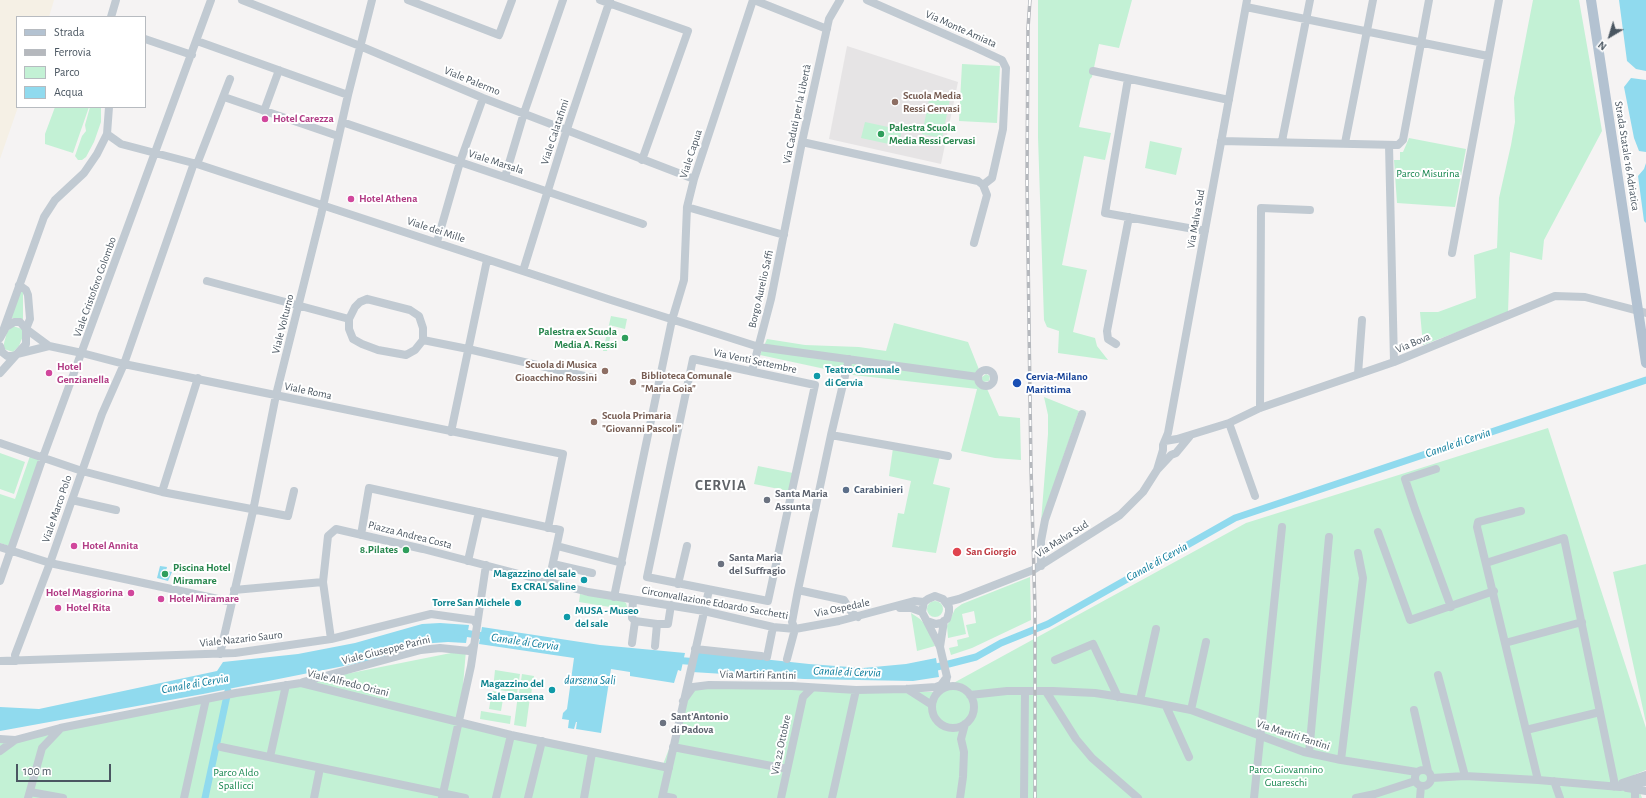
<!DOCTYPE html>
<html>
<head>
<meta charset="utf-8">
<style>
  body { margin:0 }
  #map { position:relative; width:1646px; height:798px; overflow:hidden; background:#f5f3f3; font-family:"Alegreya Sans",sans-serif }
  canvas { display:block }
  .legend { position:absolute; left:16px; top:16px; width:130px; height:92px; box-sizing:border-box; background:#fff; border:1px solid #b7bbc0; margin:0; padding:5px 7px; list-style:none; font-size:12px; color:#4a5661 }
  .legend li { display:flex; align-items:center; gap:8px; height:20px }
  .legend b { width:20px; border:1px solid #b7bbc0 }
  .north { position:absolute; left:1590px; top:16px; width:40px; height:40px; -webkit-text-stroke:3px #fff; paint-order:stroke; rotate:218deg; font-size:11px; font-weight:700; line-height:16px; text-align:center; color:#4a5661 }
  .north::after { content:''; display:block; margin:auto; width:14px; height:18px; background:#4a5661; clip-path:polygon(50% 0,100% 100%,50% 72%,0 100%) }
  .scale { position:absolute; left:16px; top:764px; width:95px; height:18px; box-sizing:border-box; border:2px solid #4a5661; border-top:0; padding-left:5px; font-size:12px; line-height:14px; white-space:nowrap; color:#4a5661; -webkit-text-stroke:3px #fff; paint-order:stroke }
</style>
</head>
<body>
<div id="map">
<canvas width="1646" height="798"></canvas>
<ul class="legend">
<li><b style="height:5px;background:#b3c2d1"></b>Strada</li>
<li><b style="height:5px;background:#b5b8bd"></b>Ferrovia</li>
<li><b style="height:11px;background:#c3f1d5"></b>Parco</li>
<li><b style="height:11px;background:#90daee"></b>Acqua</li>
</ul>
<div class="north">N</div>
<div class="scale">100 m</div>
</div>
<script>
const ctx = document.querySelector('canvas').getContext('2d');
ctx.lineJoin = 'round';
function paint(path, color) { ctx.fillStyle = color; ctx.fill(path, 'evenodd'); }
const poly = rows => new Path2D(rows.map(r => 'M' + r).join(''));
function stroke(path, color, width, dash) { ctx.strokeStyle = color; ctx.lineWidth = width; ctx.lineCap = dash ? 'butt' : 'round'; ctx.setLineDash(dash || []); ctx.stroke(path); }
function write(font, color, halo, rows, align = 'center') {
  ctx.font = font + ' "Alegreya Sans",sans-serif'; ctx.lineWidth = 4; ctx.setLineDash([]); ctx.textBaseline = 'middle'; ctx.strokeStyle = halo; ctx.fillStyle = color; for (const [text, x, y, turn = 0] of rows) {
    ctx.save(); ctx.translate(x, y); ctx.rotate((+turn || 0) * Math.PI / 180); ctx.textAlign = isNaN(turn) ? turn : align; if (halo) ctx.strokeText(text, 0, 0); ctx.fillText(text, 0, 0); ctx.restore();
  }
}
paint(poly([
  [847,46,958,82,941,164,829,139]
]), '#e6e4e5');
paint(poly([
  [1038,0,1132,0,1119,48,1099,44,1092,77,1090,79,1079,127,1111,133,1105,160,1084,156,1062,265,1087,270,1073,332,1095,338,1097,346,1108,360,1058,353,1059,331,1047,327,1044,320,1038,137],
  [1533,0,1579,0,1602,131,1544,240,1542,260,1510,252,1508,313,1423,345,1420,312,1438,312,1476,298,1474,255,1497,248,1499,198,1511,145,1515,122,1514,98],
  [962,64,1000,66,997,123,959,121],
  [930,95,950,99,942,138,922,134],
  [55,107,89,107,73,153,45,144,45,134],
  [90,107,101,107,101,122,94,142,86,157,82,160,78,160,75,156,82,136,86,131,85,125],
  [865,122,902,130,898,146,861,138],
  [1409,138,1466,149,1455,207,1397,203,1394,160,1400,160,1400,152,1403,152],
  [1150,141,1182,148,1176,175,1145,168],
  [21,290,23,290,23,320,18,318,11,318],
  [611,316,627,319,625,329,613,326,607,351,603,351],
  [894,323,968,342,982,377,986,374,990,376,989,381,984,382,999,416,1020,418,1021,460,995,458,961,451,977,389,853,375,760,355,767,339,805,345,859,347,886,351],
  [13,326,22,329,23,336,19,346,13,352,4,349,4,343,7,332],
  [1044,397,1079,411,1041,522,1048,434,1048,415],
  [1548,428,1646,728,1646,770,1634,775,1642,798,0,798,0,740,15,740,466,650,460,722,662,767,693,687,937,692,1246,523],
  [893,448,940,456,933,484,950,488,936,553,892,547,898,513,904,514,911,481,889,476],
  [0,453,25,462,14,494,0,489],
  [30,456,39,460,9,546,0,543,0,494,15,499],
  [758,466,793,473,789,491,754,484],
  [1646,564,1646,723,1613,572],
  [1030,577,1031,620,972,648,951,655,949,648,958,646,957,640,969,637,966,625,976,623,974,611,962,614,966,634,948,638,947,626,955,609,962,604],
  [580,594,623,601,626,603,628,610,579,602],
  '927 609a8 8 0 1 1 16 0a8 8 0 1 1-16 0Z',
  [911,613,920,619,925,624,935,646,917,651],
  [495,670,520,674,517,693,493,689],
  [522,674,534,676,531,695,519,693],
  [492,691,504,693,501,711,489,709],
  [518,695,530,697,526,727,514,725],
  [481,711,511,716,510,724,480,719]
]), '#c3f1d5');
paint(poly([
  [0,0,54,0,49,17,17,17,18,107,0,159]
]), '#f5f0e5');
paint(poly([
  [1619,0,1646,0,1646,71,1636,69,1627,61],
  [1631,78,1646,80,1646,152,1639,151,1634,138,1624,87],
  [1646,163,1646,223,1644,221,1638,176,1644,169],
  [160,566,167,567,166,571,172,572,168,581,157,578],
  [440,623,469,625,466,643,448,642,419,644,369,661,203,694,0,731,0,707,39,709,217,671,223,662,298,654,355,643,422,624],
  [482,627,600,645,685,653,681,671,678,670,674,683,630,676,630,672,611,669,601,733,576,729,577,722,576,722,574,729,568,728,569,720,562,719,563,713,567,709,574,658,479,644],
  [697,652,809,664,863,668,906,664,936,658,939,677,913,681,804,679,692,672]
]), '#90daee');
stroke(poly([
  [458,632,490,637],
  [674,660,698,662],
  [929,669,976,657,1001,643,1048,624,1235,518,1646,380],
  [205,798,228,691]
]), '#90daee', 7);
stroke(poly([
  [242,0,360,46,483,98,694,179],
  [408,0,499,35,512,0],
  [600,0,688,31,642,160],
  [754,0,827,29],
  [867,0,972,46,1002,60,1006,68,1003,129,992,178,983,185,987,195,974,243],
  [1246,7,1488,56],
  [111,17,116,0],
  [145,39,192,55],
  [197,41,348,95],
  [1093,71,1229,100],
  [1128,79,1105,213,1205,231],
  [224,97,338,136],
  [264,111,279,70],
  [342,122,643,224],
  [107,134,121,144,197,164,611,300,759,347,978,377],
  [1221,141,1398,145,1403,140,1429,0],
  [1282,141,1310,0],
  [802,142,978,181,983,185],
  [1345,143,1373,0],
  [1389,145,1394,362],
  [197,164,230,79],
  [505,177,524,113,563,0],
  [687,207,784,235],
  [437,242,460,162,483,98],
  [1452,253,1499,0],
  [523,271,567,129,610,0],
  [207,281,349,319],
  [19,285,26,290,28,295,30,319,26,329,49,346],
  [367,299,410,310,419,316,423,328,423,340,415,350,406,355,378,350,362,344,353,339,349,329,349,319,355,307,360,302,367,299],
  [3,331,44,217,55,200,84,173,97,154,107,134,109,107],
  [0,338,6,327,14,322,20,322,26,329,26,344,17,354,13,356,7,356,2,352,0,346],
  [423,340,468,349,593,378],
  [1116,344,1108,339,1107,331,1129,217],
  [693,359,815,385,768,601,647,577,693,359],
  '978 378a8 8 0 1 1 16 0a8 8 0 1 1-16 0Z',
  [752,371,771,299,802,142,829,19,840,0],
  [0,373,17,354,49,346,82,353,124,364,563,454,548,528],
  [1358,374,1362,320],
  [1260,408,1261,208,1310,210],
  [1229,423,1255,496],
  [451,432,487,260],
  [831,435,948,456],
  [1165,441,1177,439,1229,423,1260,408,1394,362,1555,296,1585,297,1646,313],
  [0,443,82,471,162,492,288,516,294,491],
  [1436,469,1405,479,1415,509,1451,607],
  [1157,470,1163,450,1163,445,1168,433,1247,0],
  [162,492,198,378],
  [72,500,116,510],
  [1521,511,1478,522,1477,527,1538,780],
  [1378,532,1410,620,1494,591],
  [361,535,369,488,560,530,549,581],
  [0,547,50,563,232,602],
  [561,547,622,563],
  [468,561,479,512],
  [1486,563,1564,538,1614,780,1614,787],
  [553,564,592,573],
  [1041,566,1041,541,1045,520,1082,414],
  [0,581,43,457,211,0],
  [678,584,687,546],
  [234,590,323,582],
  [798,590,844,600,852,613,858,617],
  [614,597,672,320,684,280,687,207,694,179,753,0],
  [633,600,632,618,635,621,657,624,668,624,671,605],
  [947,602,959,599,1033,570,1120,515,1143,492,1157,470,1171,455,1176,453,1190,436],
  [900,608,911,608,922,612],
  [927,621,936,624,941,623,947,619,949,612,949,607,943,599,935,596,928,599,924,602,922,612,940,647,947,677,946,681],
  [795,629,792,622,798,590,831,435,849,359],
  [331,639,323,582,328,536,336,529,423,549,588,592,704,611,773,627,795,629,839,621,914,601,924,602],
  [632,643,635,621],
  [1505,643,1582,622],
  [655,646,657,624],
  [940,647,944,621],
  [695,649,761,656],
  [220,654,253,511,276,395,321,215,348,95,372,0],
  [767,657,773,627],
  [787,659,795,629],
  [1055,660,1093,644,1118,697],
  [0,661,235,653,331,639,431,614,474,620,477,625],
  [16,661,15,655,50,563,102,414,124,364,194,163],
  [1438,675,1465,776],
  [303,682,421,650,440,648,469,651,474,645],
  '932 707a21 21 0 1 1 42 0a21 21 0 1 1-42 0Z',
  [907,689,932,705],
  [1047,693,1076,739,1092,758,1138,798],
  [970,695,1007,691,1053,691,1095,693,1140,700,1191,710,1304,752,1341,760,1417,772],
  [1140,700,1156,629],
  [683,701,693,687,709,685,792,686,856,690,906,689,936,687,941,685,947,677],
  [1166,706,1189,757],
  [1191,710,1206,642],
  [1414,710,1428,771],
  [1526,730,1600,712],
  [0,739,15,740],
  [221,747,465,798],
  [673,747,787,769],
  [0,751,15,740,60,728,236,693,301,683,511,735,669,768],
  [1309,753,1329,537],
  [270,757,286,685],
  [1341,760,1363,578,1358,553],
  '1415 778a8 8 0 1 1 16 0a8 8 0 1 1-16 0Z',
  [1432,778,1465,776,1538,780,1620,787,1646,782],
  [1554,781,1560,798],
  [1622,783,1646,775],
  [1627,788,1646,791],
  [30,792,63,798],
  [663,796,673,798],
  [28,798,42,748,60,729],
  [184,798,206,699],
  [314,798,320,768],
  [442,798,471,666,486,565],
  [496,798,511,735],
  [528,798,542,741],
  [584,798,592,753],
  [662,798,709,590],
  [781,798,803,697,812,688],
  [832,798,856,690],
  [960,798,963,777,964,752,961,739,965,724],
  [1024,798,1025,691],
  [1254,798,1282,527],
  [1356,798,1375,794,1415,781],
  [1420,798,1421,786],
  [1635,798,1635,790]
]), '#c1cad2', 8);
stroke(poly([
  [1591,0,1646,363]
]), '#b3c2d1', 10);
const rail = poly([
  [1030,0,1028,28,1027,180,1031,468,1035,610,1035,798]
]);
stroke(rail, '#b5b8bd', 3.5);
stroke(rail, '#fff', 2, [6]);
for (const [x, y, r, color] of [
  [895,102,4,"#8d6e63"],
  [265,119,4,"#d1479c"],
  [881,134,4,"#2e9e5b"],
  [351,199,4,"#d1479c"],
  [625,338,4,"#2e9e5b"],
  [605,371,4,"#8d6e63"],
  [49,373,4,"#d1479c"],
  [817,376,4,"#0f9aa8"],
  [633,382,4,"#8d6e63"],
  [1017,383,5,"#1a4fb4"],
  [594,422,4,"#8d6e63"],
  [846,490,4,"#5c6f8a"],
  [767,500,4,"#6b7280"],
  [74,546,4,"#d1479c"],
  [406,550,4,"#2e9e5b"],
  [957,552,5,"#e0444e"],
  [721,564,4,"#6b7280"],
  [165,574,4,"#2e9e5b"],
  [584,580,4,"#0f9aa8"],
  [131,593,4,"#d1479c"],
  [161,599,4,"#d1479c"],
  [518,603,4,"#0f9aa8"],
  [58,608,4,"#d1479c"],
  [567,617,4,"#0f9aa8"],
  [552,690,4,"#0f9aa8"],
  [663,723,4,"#6b7280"]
]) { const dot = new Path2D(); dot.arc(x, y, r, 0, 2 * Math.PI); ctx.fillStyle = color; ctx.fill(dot); stroke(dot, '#fff', 1.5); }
write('11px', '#4a5661', '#fff', [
  ["Via Monte Amiata",961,29,24],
  ["Viale Palermo",472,81,22],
  ["Via Caduti per la Libertà",797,114,-78],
  ["Viale Calatafimi",555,132,-72],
  ["Viale Capua",691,154,-72],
  ["Strada Statale 16 Adriatica",1627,156,81],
  ["Viale Marsala",496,162,18],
  ["Via Malva Sud",1196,219,-80],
  ["Viale dei Mille",436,230,18],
  ["Viale Cristoforo Colombo",95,287,-70],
  ["Borgo Aurelio Saffi",761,289,-77],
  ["Viale Volturno",283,324,-76],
  ["Via Bova",1413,343,-23],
  ["Via Venti Settembre",755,361,12],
  ["Viale Roma",308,391,12],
  ["Viale Marco Polo",57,509,-71],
  ["Piazza Andrea Costa",410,535,14],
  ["Via Malva Sud",1062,539,-32],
  ["Circonvallazione Edoardo Sacchetti",715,603,10],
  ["Via Ospedale",842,608,-12],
  ["Viale Nazario Sauro",241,639,-6],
  ["Viale Giuseppe Parini",386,650,-14],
  ["Via Martiri Fantini",758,675,1],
  ["Viale Alfredo Oriani",348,683,14],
  ["Via Martiri Fantini",1293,735,18],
  ["Via 22 Ottobre",781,745,-78]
]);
write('bold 11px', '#785e54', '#fff', [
  ["Scuola Media",903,96],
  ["Ressi Gervasi",903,109],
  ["Scuola di Musica",597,365,"right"],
  ["Gioacchino Rossini",597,378,"right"],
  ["Biblioteca Comunale",641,376],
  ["\"Maria Goia\"",641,389],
  ["Scuola Primaria",602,416],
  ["\"Giovanni Pascoli\"",602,429]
], 'left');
write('bold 11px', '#b23c85', '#fff', [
  ["Hotel Carezza",273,119],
  ["Hotel Athena",359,199],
  ["Hotel",57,367],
  ["Genzianella",57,380],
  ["Hotel Annita",82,546],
  ["Hotel Maggiorina",123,593,"right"],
  ["Hotel Miramare",169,599],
  ["Hotel Rita",66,608]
], 'left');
write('bold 11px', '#27864d', '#fff', [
  ["Palestra Scuola",889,128],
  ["Media Ressi Gervasi",889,141],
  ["Palestra ex Scuola",617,332,"right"],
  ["Media A. Ressi",617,345,"right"],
  ["8.Pilates",398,550,"right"],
  ["Piscina Hotel",173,568],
  ["Miramare",173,581]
], 'left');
write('11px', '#17864f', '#fff', [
  ["Parco Misurina",1428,174],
  ["Parco Giovannino",1286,770],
  ["Guareschi",1286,783],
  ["Parco Aldo",236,773],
  ["Spallicci",236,786]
]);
write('bold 11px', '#0d838f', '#fff', [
  ["Teatro Comunale",825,370,"left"],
  ["di Cervia",825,383,"left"],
  ["Magazzino del sale",576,574],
  ["Ex CRAL Saline",576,587],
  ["Torre San Michele",510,603],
  ["MUSA - Museo",575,611,"left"],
  ["del sale",575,624,"left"],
  ["Magazzino del",544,684],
  ["Sale Darsena",544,697]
], 'right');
write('bold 11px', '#164399', '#fff', [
  ["Cervia-Milano",1026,377],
  ["Marittima",1026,390]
], 'left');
write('bold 11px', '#4e5e75', '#fff', [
  ["Carabinieri",854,490]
], 'left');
write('bold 11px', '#5b616d', '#fff', [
  ["Santa Maria",775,494],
  ["Assunta",775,507],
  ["Santa Maria",729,558],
  ["del Suffragio",729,571],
  ["Sant'Antonio",671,717],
  ["di Padova",671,730]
], 'left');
write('bold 11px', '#be3a42', '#fff', [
  ["San Giorgio",966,552]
], 'left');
write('italic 12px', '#0c7c9b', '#fff', [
  ["Canale di Cervia",1458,443,-19],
  ["Canale di Cervia",1157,562,-29],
  ["Canale di Cervia",525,642,8],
  ["Canale di Cervia",847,672,2],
  ["darsena Sali",590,680],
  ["Canale di Cervia",195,684,-10]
]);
ctx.letterSpacing = '1px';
write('bold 15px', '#5f6368', '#fff', [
  ["CERVIA",721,485]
]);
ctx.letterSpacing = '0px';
</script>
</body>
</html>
